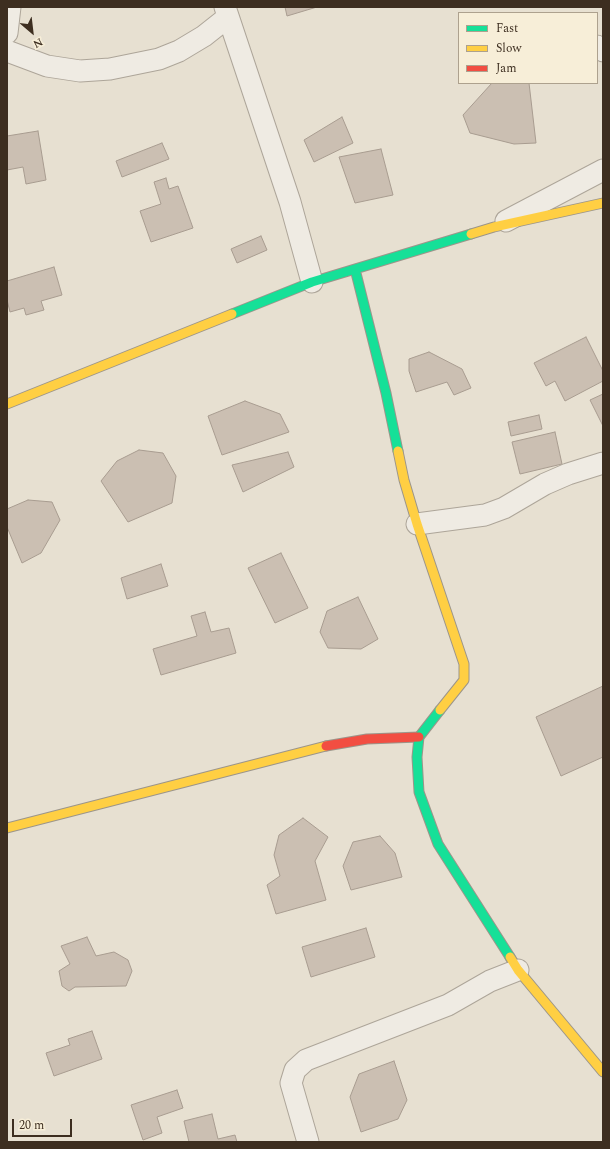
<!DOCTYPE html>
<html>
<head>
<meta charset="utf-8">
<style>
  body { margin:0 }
  #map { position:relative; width:610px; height:1149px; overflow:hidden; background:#e7e0d1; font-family:Spectral,serif }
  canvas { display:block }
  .frame { position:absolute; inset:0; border:8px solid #3d2e20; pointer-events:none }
  .legend { position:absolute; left:458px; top:12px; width:140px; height:72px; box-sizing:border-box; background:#f7eed8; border:1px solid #ada18e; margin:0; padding:5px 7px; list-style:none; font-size:12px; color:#3d2e20 }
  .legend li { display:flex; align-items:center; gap:8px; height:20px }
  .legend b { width:20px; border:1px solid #ada18e }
  .north { position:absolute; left:12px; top:12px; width:40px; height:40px; -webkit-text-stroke:3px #f7eed8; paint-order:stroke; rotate:152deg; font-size:11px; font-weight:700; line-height:16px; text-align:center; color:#3d2e20 }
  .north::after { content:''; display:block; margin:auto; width:14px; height:18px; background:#3d2e20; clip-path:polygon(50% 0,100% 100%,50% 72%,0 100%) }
  .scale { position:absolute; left:12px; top:1119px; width:60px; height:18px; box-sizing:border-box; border:2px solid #3d2e20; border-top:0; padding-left:5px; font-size:12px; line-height:14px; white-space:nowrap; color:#3d2e20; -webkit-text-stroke:3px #f7eed8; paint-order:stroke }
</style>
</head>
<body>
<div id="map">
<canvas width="610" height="1149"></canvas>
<div class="frame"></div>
<ul class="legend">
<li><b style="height:5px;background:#16e098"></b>Fast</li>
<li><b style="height:5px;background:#ffcf43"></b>Slow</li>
<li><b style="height:5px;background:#f24e42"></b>Jam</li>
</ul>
<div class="north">N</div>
<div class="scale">20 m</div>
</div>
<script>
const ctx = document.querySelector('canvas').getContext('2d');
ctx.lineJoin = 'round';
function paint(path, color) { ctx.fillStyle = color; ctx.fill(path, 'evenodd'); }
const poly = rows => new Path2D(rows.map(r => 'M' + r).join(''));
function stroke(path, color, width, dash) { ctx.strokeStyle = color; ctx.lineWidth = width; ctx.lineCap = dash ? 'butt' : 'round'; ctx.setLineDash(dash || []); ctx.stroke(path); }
const building = poly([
  [285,7,317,7,287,16,285,7],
  [492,83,529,83,536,143,514,144,470,133,463,115,492,83],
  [342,117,353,143,314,162,304,140,342,117],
  [38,131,46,180,26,184,23,167,7,170,7,136,38,131],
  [162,143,169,159,122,177,116,161,162,143],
  [381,149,393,195,355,203,339,157,381,149],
  [166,178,169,189,178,186,193,228,151,242,140,211,161,204,154,182,166,178],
  [261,236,267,250,237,263,231,249,261,236],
  [54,267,62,295,41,301,44,310,26,315,24,308,10,312,7,300,7,281,54,267],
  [586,337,603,371,603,381,565,401,555,381,546,386,534,363,586,337],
  [429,352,462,369,471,388,454,395,447,382,416,392,409,371,409,359,429,352],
  [603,394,603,426,590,400,603,394],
  [245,401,280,414,289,432,222,455,208,416,245,401],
  [539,415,542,429,511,436,508,422,539,415],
  [555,432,562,464,520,474,512,442,555,432],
  [139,450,163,453,176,476,172,503,128,522,101,481,117,461,139,450],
  [288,452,294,467,243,492,232,465,288,452],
  [28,500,52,502,60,520,41,553,22,563,7,527,7,509,28,500],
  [281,553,308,608,275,623,248,568,281,553],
  [161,564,168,586,127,599,121,578,161,564],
  [358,597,378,639,361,649,328,648,320,632,327,611,358,597],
  [205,612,211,632,229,628,236,653,161,675,153,649,197,636,191,616,205,612],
  [603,686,603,757,561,776,536,717,603,686],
  [303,818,328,837,315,861,326,900,276,914,267,885,280,876,274,855,279,835,303,818],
  [380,836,395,853,402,877,351,890,343,866,353,842,380,836],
  [366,928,375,957,311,977,302,947,366,928],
  [87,937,96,956,114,952,128,960,132,971,126,986,75,987,69,991,62,986,59,971,70,964,61,946,87,937],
  [92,1031,102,1059,54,1076,46,1053,70,1045,68,1039,92,1031],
  [394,1061,407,1100,398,1119,361,1132,350,1097,359,1074,394,1061],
  [177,1090,183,1108,157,1117,162,1133,143,1140,131,1105,177,1090],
  [212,1114,218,1139,235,1135,237,1142,189,1142,184,1121,212,1114]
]);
paint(building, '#cbbfb2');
stroke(building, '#a89c90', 1);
const street = poly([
  [225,7,290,202,312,282],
  [7,33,10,7],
  [597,46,603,51],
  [7,51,47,66,80,71,110,69,159,59,179,51,204,36,228,17],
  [506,221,603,170],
  [417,524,485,515,504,508,545,484,568,474,603,463],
  [308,1142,291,1083,295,1070,306,1060,448,1005,490,981,518,970]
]);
const fast = poly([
  [355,269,386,393,398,451],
  [232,314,312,282,471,234],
  [440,710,419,737,417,757,419,792,438,844,510,957]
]);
const slow = poly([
  [471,234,494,227,603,203],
  [7,404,232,314],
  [398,451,404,480,417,524,464,664,464,680,440,710],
  [7,828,326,746],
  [510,957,518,970,603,1072]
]);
const jam = poly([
  [326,746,367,739,419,737]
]);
stroke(street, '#ada599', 23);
stroke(fast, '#9c958a', 11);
stroke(slow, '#9c958a', 11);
stroke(jam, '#9c958a', 11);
stroke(street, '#efebe3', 21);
stroke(fast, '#16e098', 9);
stroke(slow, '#ffcf43', 9);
stroke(jam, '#f24e42', 9);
</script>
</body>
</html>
